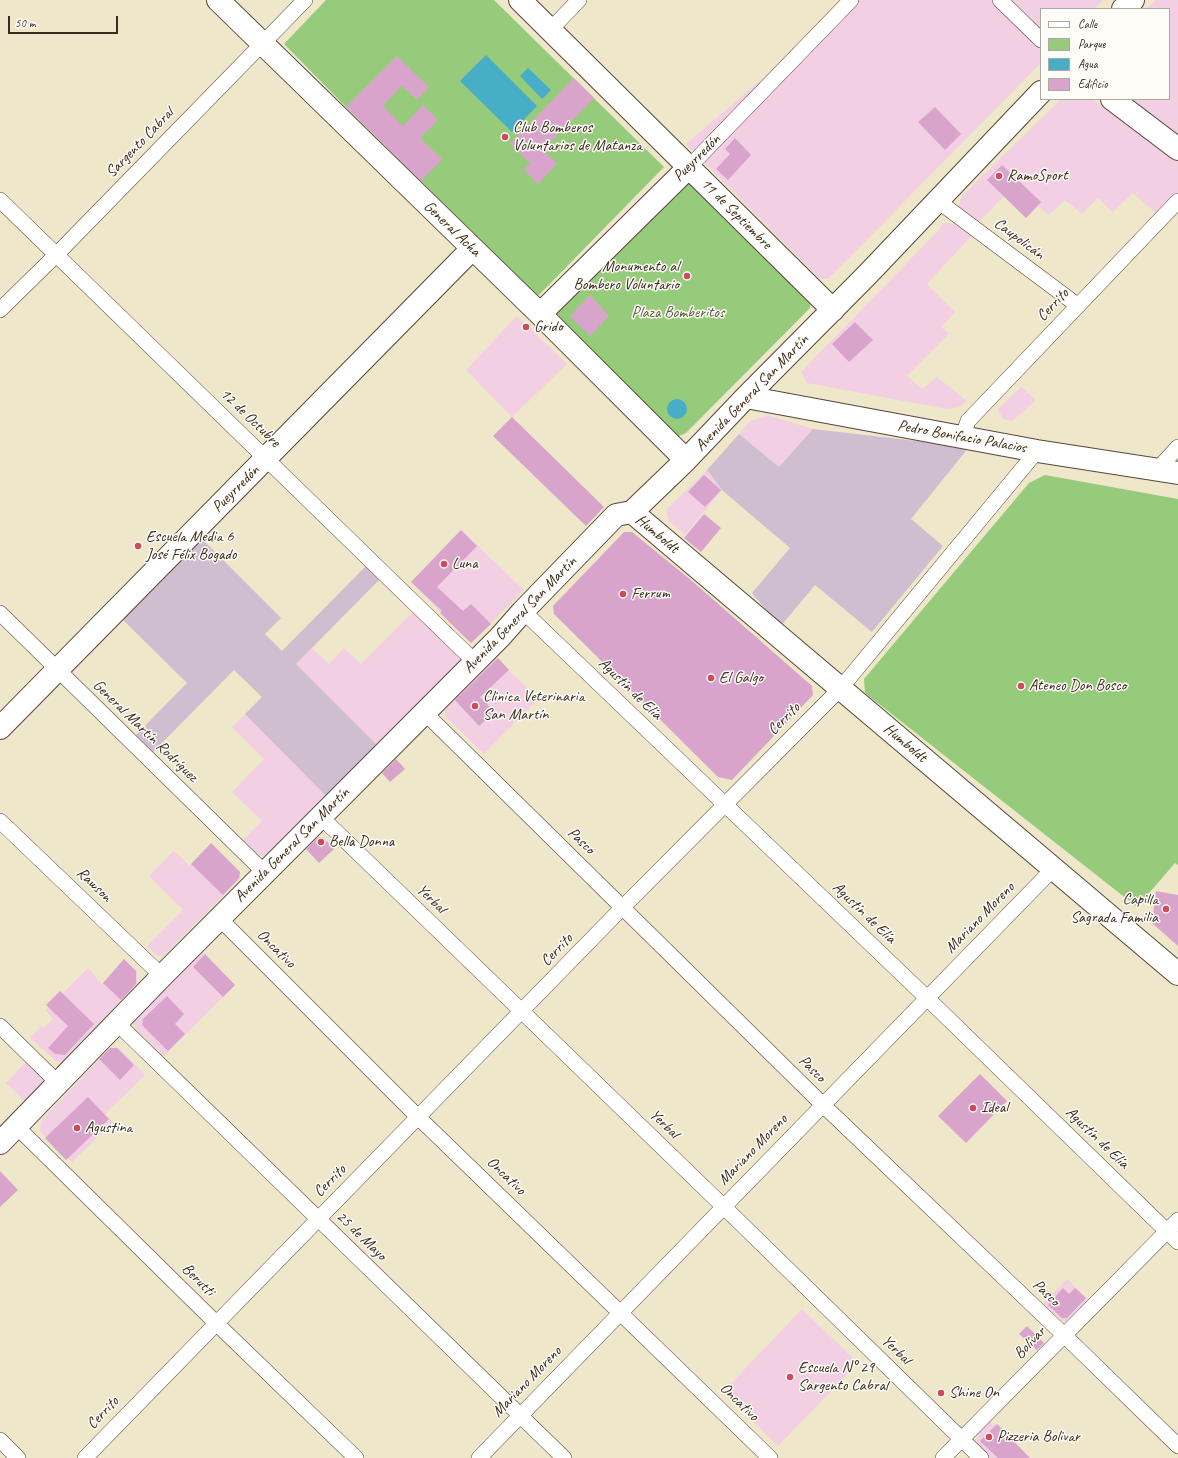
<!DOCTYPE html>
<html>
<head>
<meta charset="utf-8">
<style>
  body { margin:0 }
  #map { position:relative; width:1178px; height:1458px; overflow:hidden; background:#eee7ca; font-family:Caveat,sans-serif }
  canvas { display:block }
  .legend { position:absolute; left:1040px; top:8px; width:130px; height:92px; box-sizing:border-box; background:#fdfcf7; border:1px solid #afa8a0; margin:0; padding:5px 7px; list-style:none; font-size:12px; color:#3b2a1e }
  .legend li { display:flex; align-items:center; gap:8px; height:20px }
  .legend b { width:20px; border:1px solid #afa8a0 }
  .scale { position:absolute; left:8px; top:16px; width:110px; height:18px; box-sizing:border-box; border:2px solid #3b2a1e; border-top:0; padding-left:5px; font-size:12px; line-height:14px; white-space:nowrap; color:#3b2a1e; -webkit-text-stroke:3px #fdfcf7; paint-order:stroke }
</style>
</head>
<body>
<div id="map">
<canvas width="1178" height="1458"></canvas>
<ul class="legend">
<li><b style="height:5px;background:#fff"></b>Calle</li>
<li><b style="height:11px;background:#97cb7c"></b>Parque</li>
<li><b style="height:11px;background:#48aec7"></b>Agua</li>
<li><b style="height:11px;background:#d9a4cb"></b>Edificio</li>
</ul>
<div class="scale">50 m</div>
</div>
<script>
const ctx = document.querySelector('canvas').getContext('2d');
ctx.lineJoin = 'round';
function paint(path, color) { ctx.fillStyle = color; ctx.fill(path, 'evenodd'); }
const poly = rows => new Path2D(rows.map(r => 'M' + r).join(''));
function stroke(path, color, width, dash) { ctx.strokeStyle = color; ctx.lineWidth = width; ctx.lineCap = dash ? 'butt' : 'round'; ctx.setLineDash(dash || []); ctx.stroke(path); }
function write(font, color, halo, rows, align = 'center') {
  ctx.font = font + ' Caveat,sans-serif'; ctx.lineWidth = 3; ctx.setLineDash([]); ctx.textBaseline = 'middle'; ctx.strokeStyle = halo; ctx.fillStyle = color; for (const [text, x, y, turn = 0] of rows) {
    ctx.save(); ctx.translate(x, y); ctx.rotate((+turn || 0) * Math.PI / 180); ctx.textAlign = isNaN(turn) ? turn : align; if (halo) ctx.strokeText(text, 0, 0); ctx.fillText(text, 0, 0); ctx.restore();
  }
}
paint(poly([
  [854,0,1103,0,1094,9,1041,9,1041,63,828,279,820,279,686,144],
  [1156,0,1178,0,1178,134,1130,99,1169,99,1169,9,1146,9],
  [1061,99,1092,99,1178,162,1178,193,1158,215,1133,193,1113,212,1098,198,1082,214,1065,200,1049,215,1038,206,1026,218,1004,196,977,224,959,208,959,203,962,196],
  [942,223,954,223,972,235,927,284,955,312,941,327,949,334,907,376,922,389,937,377,967,401,960,407,947,409,807,383,801,372,939,230],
  [517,316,567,364,512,417,466,370],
  [1021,387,1036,400,1012,421,1003,419,998,409],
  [767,415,813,429,779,467,739,434,749,422],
  [707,470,722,490,685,535,668,520,666,510],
  [461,530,524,590,471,643,411,582],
  [414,611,457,653,461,661,381,749,296,664,312,648,329,664,344,648,361,664],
  [496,658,538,699,484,754,445,716,445,710],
  [245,714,330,800,266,857,254,853,242,841,262,821,232,792,264,759,232,727],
  [211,843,240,872,240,879,162,957,158,956,147,946,183,910,149,876,174,851,190,866],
  [200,949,235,985,164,1056,135,1028,134,1021,137,1013],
  [125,960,137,971,137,984,63,1061,57,1062,30,1038,41,1026,44,1028,53,1019,46,1010,88,968,102,984],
  [110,1048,119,1048,145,1075,105,1114,113,1122,72,1162,40,1131,41,1121],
  [27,1061,43,1077,47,1084,31,1107,6,1083],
  [1067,1279,1088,1299,1068,1320,1064,1322,1043,1304],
  [802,1309,858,1363,778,1446,723,1392],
  [990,1421,1024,1458,990,1458,979,1446,977,1442,979,1432]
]), '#f2cfe2');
paint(poly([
  [813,429,969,447,911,519,943,546,872,632,815,585,780,627,752,593,790,548,722,490,707,470,739,434,779,467],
  [198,535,281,618,265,634,282,651,368,564,381,578,296,664,381,749,330,800,245,714,262,697,234,670,153,752,136,735,187,683,118,615]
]), '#cfbdd0');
paint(poly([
  [326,0,494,0,664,167,538,296,346,107,284,44],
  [689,180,811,299,810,308,686,433,679,436,672,434,559,322,556,313],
  [1045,475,1178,499,1178,865,1175,863,1137,907,865,693,864,679,1029,483]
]), '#97cb7c');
paint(poly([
  [486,55,537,106,512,132,460,81],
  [528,68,551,90,542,99,520,76],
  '667 409a10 10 0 1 1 20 0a10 10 0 1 1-20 0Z'
]), '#48aec7');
paint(poly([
  [397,56,429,87,417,100,402,86,383,106,403,126,423,105,438,120,420,138,442,159,421,181,346,107],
  [574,78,594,98,543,150,557,164,538,184,524,170,530,163,510,144],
  [935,107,961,134,945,150,918,122],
  [735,138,751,155,728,180,716,169,730,154,725,149],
  [1002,165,1041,202,1026,218,987,180],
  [590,295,609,316,590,336,570,316],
  [855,322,873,340,849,362,832,344],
  [512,417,604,507,586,526,493,436],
  [704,475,721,490,705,507,688,492],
  [704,514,721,528,701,552,684,538],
  [461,530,477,546,437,587,463,611,471,604,491,624,471,643,440,613,442,611,411,582],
  [624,532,632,532,692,581,812,686,813,695,732,780,718,777,554,614,553,606],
  [498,658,509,670,480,697,495,712,479,726,455,700],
  [396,759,405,769,390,782,382,773],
  [318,837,323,837,334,849,319,863,306,849],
  [211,843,240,872,239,878,223,895,191,864],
  [1156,891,1178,895,1178,946,1152,923],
  [205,954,235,985,223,997,193,967],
  [124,959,136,971,136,984,121,1000,103,983],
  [60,991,94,1024,65,1055,55,1054,48,1048,68,1026,46,1005],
  [167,996,184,1014,175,1024,185,1034,168,1051,142,1025,143,1019],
  [110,1048,117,1048,134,1065,120,1080,99,1059],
  [980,1074,1007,1101,966,1143,938,1116],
  [88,1097,109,1119,66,1160,45,1138],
  [0,1171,18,1190,0,1207],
  [1063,1288,1069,1294,1075,1288,1086,1298,1067,1318,1062,1318,1048,1305],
  [1027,1326,1044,1343,1037,1350,1019,1334],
  [997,1424,1030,1458,998,1458,980,1441]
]), '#d9a4cb');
const street = poly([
  [1000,0,1041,40],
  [551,29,579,0],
  [689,167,851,0],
  [0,200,475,662],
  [938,201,1077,305],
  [0,310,56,255,305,0],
  [962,438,968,421,1178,201],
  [1157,470,1178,447],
  [523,611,927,998,1178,1242],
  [0,613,265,873],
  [425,713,823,1105,1064,1335,1178,1446],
  [321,817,724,1207,981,1458],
  [0,821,162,976],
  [219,918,418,1117,770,1458],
  [117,1023,564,1458],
  [0,1026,58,1083],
  [16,1126,216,1323,356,1458],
  [0,1440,18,1458],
  [85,1458,623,907,840,689,1037,451],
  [479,1458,1054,868],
  [943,1458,1178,1220]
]);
const secondary = poly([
  [218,0,540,314,686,460],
  [520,0,833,310],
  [1123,9,1133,0],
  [1112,99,1178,149],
  [540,314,689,167],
  [746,397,1037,451,1178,473],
  [632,512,1178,974],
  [0,728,472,249],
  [0,1143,162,976,500,637,523,611,616,515,632,512,686,460,746,397,868,274,1041,92]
]);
stroke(street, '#564638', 16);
stroke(secondary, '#564638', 24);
stroke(street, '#fff', 15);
stroke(secondary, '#fff', 22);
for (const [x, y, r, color] of [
  [505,137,4,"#d1495b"],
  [999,176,4,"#d1495b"],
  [687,276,4,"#d1495b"],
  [526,327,4,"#d1495b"],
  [138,546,4,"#d1495b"],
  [444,564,4,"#d1495b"],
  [623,594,4,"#d1495b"],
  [711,678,4,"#d1495b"],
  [1021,686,4,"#d1495b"],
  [475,706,4,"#d1495b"],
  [321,842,4,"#d1495b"],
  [1166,909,4,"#d1495b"],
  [973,1108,4,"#d1495b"],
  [77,1128,4,"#d1495b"],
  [790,1377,4,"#d1495b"],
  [941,1393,4,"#d1495b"],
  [989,1437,4,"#d1495b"]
]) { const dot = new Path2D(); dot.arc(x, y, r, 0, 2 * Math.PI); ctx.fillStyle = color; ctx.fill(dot); stroke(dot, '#fdfcf7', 1.5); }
write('16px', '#3b2a1e', '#fdfcf7', [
  ["Club Bomberos",513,128],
  ["Voluntarios de Matanza",513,146],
  ["RamoSport",1007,176],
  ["Monumento al",679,267,"right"],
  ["Bombero Voluntario",679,285,"right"],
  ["Grido",534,327],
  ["Escuela Media 6",146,537],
  ["José Félix Bogado",146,555],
  ["Luna",452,564],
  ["Ferrum",631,594],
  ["El Galgo",719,678],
  ["Ateneo Don Bosco",1029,686],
  ["Clinica Veterinaria",483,697],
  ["San Martín",483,715],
  ["Bella Donna",329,842],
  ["Capilla",1158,900,"right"],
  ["Sagrada Familia",1158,918,"right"],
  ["Ideal",981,1108],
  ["Agustina",85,1128],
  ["Escuela N° 29",798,1368],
  ["Sargento Cabral",798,1386],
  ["Shine On",949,1393],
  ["Pizzeria Bolivar",997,1437]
], 'left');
write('16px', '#3b2a1e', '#fdfcf7', [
  ["Sargento Cabral",140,143,-46],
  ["Pueyrredón",697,158,-45],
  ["11 de Septiembre",736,214,45],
  ["General Acha",452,229,44],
  ["Caupolicán",1019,239,37],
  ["Cerrito",1053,305,-46],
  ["Avenida General San Martín",752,393,-46],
  ["12 de Octubre",250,418,44],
  ["Pedro Bonifacio Palacios",962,437,10],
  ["Pueyrredón",236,489,-45],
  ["Humboldt",657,534,40],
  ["Avenida General San Martín",520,615,-46],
  ["Agustín de Elía",630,689,44],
  ["Cerrito",784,719,-45],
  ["General Martín Rodríguez",145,731,44],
  ["Humboldt",905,743,40],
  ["Pasco",581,841,44],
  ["Avenida General San Martín",292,845,-45],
  ["Rawson",94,885,44],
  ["Yerbal",431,899,44],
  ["Agustín de Elía",864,913,44],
  ["Mariano Moreno",980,918,-46],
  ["Oncativo",276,949,45],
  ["Cerrito",557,950,-46],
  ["Pasco",812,1069,45],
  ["Yerbal",664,1124,44],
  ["Agustín de Elía",1097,1138,44],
  ["Mariano Moreno",753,1150,-46],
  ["Oncativo",506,1176,44],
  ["Cerrito",330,1181,-45],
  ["25 de Mayo",361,1236,44],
  ["Berutti",198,1280,45],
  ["Pasco",1046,1293,44],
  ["Bolívar",1030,1343,-46],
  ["Yerbal",896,1350,44],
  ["Mariano Moreno",527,1382,-46],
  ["Oncativo",739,1402,44],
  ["Cerrito",103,1413,-46]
]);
write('16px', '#575a3a', '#fdfcf7', [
  ["Plaza Bomberitos",678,313]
]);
</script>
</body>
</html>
